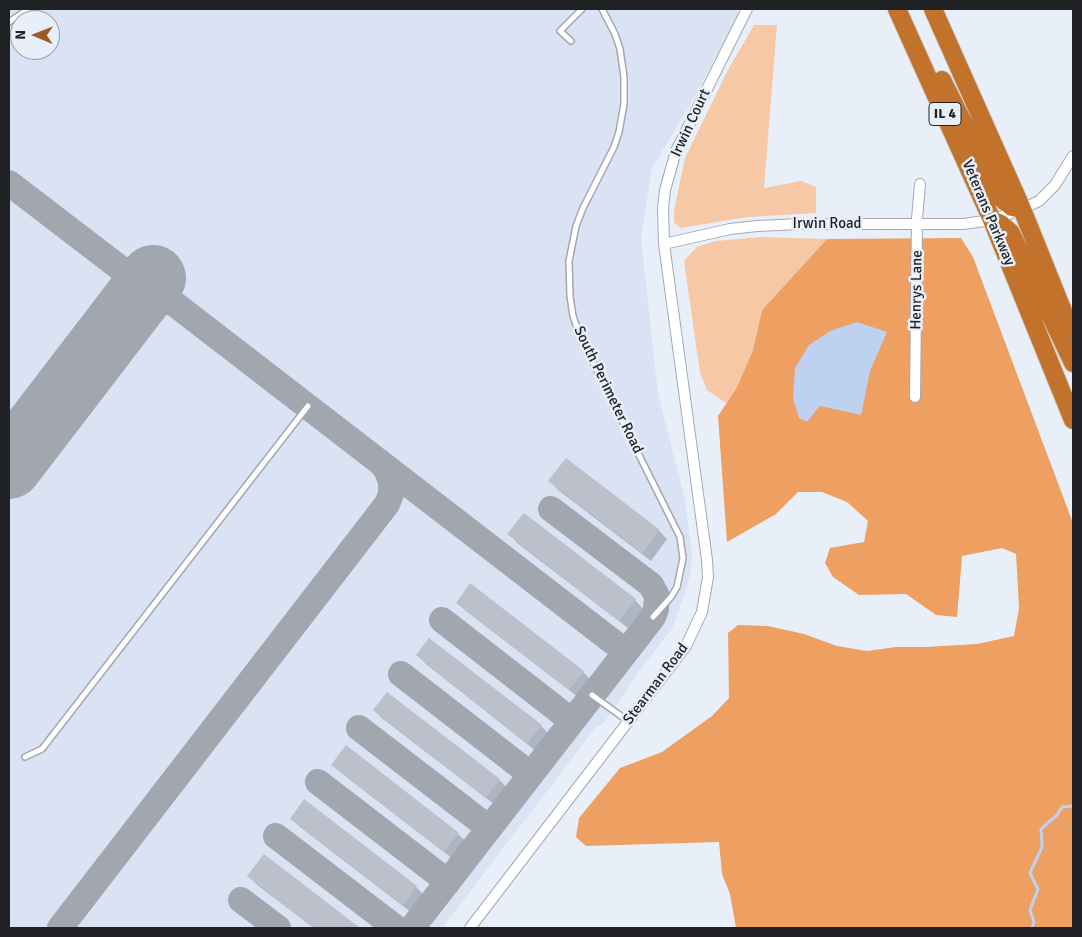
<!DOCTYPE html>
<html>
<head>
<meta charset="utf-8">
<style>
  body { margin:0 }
  #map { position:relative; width:1082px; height:937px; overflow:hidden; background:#e9eff9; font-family:Signika,sans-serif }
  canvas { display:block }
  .frame { position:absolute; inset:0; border:10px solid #1f2125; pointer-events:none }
  .north { position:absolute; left:10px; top:10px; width:50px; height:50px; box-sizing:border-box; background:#e9eff9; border:1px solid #989da4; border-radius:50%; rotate:271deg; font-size:14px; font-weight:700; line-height:20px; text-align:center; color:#1f2125 }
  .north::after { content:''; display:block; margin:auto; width:18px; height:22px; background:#9c5c25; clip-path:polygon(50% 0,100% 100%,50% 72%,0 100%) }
</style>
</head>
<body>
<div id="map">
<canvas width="1082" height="937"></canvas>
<div class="frame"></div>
<div class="north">N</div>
</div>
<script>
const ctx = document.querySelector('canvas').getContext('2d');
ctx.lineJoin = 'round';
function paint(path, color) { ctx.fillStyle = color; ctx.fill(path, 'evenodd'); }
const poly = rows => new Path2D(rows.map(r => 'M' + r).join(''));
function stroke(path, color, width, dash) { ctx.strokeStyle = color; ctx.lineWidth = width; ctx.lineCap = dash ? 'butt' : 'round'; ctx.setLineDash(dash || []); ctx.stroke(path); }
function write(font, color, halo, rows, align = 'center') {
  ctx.font = font + ' Signika,sans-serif'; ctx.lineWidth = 5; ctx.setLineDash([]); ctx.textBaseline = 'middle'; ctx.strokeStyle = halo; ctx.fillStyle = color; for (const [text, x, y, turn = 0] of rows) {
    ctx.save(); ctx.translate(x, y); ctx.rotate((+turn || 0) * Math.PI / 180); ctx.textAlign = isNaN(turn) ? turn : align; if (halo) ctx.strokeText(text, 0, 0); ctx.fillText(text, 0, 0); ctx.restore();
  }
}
paint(poly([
  [9,9,738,9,737,17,689,107,652,168,641,238,658,394,684,495,692,553,691,570,686,589,672,629,627,687,628,690,602,725,597,726,442,928,9,928],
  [20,20,50,20,50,50,20,50]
]), '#d9e3f3');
paint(poly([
  [754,25,777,25,764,188,801,181,816,187,816,213,748,217,680,228,674,222,674,211,685,158,728,70],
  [760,237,827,239,762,310,753,350,737,387,726,403,707,390,700,373,684,261,697,247,716,241]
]), '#f6c8a6');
paint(poly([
  [961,238,973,257,1073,523,1073,928,736,928,730,894,722,874,719,842,586,846,576,837,579,818,620,768,662,752,712,716,729,698,728,633,738,625,768,626,804,634,837,646,867,651,896,647,925,647,977,644,1014,636,1019,608,1016,554,1002,548,962,556,957,617,936,615,906,594,859,595,833,577,825,563,830,548,864,542,868,521,847,502,822,492,798,492,776,514,727,542,718,416,737,387,753,350,762,310,827,239]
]), '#eea063');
paint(poly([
  [857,322,887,332,870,371,861,415,820,406,807,422,799,418,793,399,795,368,809,345,830,331]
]), '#bed1f0');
paint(poly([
  [550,481,659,531,667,539,651,561,558,490],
  [509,534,635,600,643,609,628,628,517,543],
  [457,602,583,672,591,680,578,697,466,611],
  [417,655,541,726,549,734,536,751,426,664],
  [374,710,499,780,508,788,495,805,383,719],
  [341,773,458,834,467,842,453,859],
  [305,801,416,887,425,896,412,913,300,827,291,818],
  [264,856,358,928,314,928,257,885,249,876]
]), '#0003');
stroke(poly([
  [1032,928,1034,922,1030,910,1038,889,1030,873,1042,847,1041,829,1057,815,1062,807,1073,806]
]), '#bed1f0', 3);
stroke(poly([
  [9,183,146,288,176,305,626,652],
  [442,620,572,721],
  [401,674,530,774],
  [359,728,489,828],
  [318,782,448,882],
  [276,836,396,928],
  [241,900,278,928],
  [60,928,387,504,391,494,391,481,386,469,380,462],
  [412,928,653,617,656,609,657,596,651,585,551,509]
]), '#a2a7af', 26);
stroke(poly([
  [9,466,153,278]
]), '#a2a7af', 66);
paint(poly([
  [566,458,660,530,642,553,548,481],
  [524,513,636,599,619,621,507,534],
  [470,583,584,671,569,690,456,603],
  [429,638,542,725,527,744,416,655],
  [387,692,500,779,486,798,373,710],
  [346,745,459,833,444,852,331,765],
  [304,799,417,886,403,905,290,819],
  [264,854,360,928,314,928,247,876]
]), '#bbc0ca');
const lane = poly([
  [602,9,615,34,620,49,624,77,624,104,619,132,614,147,583,208,576,226,569,261,570,296,573,316,581,339,680,537,683,558,677,587,671,597,653,617],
  [9,22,28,9],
  [571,41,560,31,582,9],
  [592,695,628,721],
  [25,757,42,749,308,406]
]);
const street = poly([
  [664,244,730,229,757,226,801,224,963,224,992,220,1022,209,1039,201,1055,185,1073,156],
  [915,397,917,219,920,184],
  [470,928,686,646,702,612,708,577,707,560,664,244,663,208,665,190,676,151,747,9]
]);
const highway = poly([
  [897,9,992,220,1073,420],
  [933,9,1022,209,1073,336],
  [942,80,1002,199,1012,207,1022,209],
  [992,220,1001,224,1011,233,1073,363]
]);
stroke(lane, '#a3a8b1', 8);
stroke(street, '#a3a8b1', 12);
stroke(highway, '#cececf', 20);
stroke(lane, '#fff', 5);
stroke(street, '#fff', 10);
stroke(highway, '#c2722a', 18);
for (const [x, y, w] of [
  [945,114,32]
]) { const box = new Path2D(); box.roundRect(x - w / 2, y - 11.5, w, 23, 4); ctx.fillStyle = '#e9eff9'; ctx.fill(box); stroke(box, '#1f2125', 1); }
write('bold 14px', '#1f2125', null, [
  ["IL 4",945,114]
]);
write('15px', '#1f2125', '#e9eff9', [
  ["Irwin Court",691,123,-65],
  ["Veterans Parkway",988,213,67],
  ["Irwin Road",827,224],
  ["Henrys Lane",917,290,-89],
  ["South Perimeter Road",608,390,64],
  ["Stearman Road",656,684,-53]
]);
</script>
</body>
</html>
